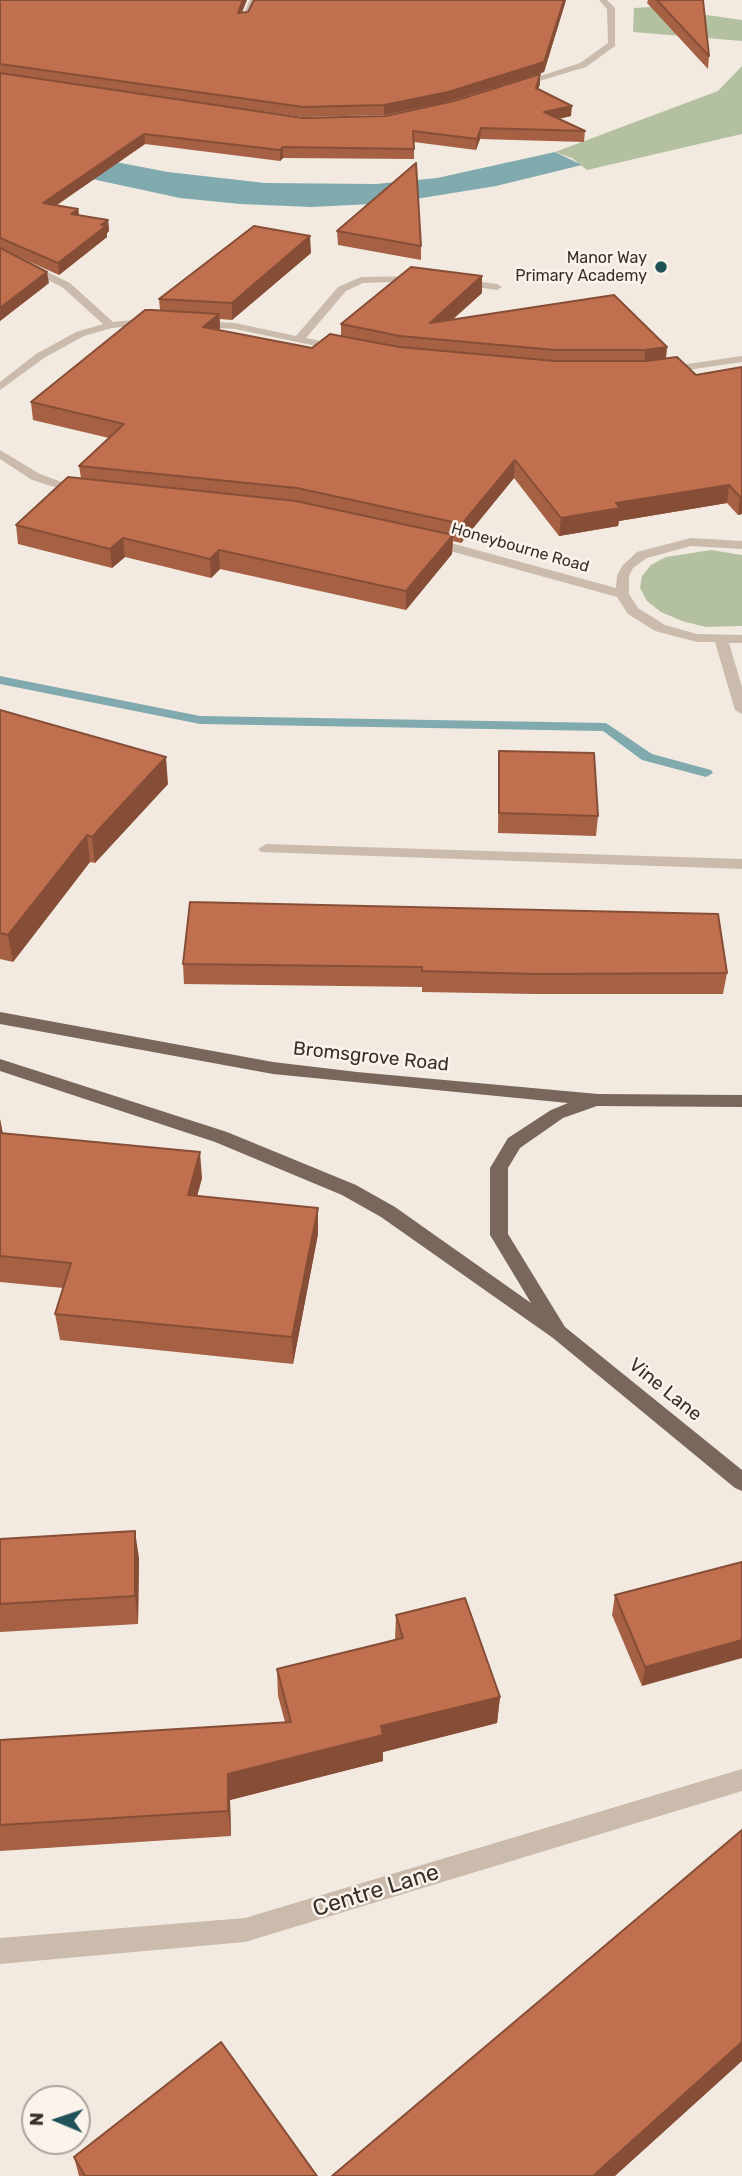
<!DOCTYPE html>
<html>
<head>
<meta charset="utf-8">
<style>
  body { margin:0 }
  #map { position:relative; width:742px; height:2176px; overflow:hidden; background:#f2eae0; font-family:Rubik,sans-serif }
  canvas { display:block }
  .north { position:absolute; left:21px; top:2085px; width:70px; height:70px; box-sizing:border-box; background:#faf4ec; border:2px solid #aca59e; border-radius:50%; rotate:272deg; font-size:19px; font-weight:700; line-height:28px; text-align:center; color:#382f2a }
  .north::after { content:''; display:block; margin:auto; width:24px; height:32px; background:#215258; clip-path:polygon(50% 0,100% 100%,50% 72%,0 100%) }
</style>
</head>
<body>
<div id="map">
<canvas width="742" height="2176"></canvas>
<div class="north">N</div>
</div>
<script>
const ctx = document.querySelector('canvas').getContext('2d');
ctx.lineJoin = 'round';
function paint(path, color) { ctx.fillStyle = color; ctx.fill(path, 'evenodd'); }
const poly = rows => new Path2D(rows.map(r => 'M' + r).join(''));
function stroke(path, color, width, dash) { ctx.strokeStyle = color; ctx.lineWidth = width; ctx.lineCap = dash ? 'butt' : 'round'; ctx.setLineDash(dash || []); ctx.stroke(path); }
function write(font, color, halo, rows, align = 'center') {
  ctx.font = font + ' Rubik,sans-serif'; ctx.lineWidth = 5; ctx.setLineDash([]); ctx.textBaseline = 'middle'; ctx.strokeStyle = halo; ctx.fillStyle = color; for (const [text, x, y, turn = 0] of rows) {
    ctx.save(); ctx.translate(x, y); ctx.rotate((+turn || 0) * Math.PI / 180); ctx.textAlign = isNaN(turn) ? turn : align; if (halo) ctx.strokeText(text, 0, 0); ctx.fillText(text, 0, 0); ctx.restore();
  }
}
paint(poly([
  [651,7,742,20,742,41,633,32,634,8],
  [742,66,742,134,587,170,572,158,555,152,718,91],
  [711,550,742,555,742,626,706,627,682,621,661,612,647,601,640,588,642,576,651,565,666,557]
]), '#b4c1a0');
paint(poly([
  [0,140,168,172,265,183,376,184,437,178,555,152,582,165,496,186,391,203,311,207,240,204,180,198,78,176]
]), '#80aaae');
paint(poly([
  [0,676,200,716,606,723,652,754,711,770,713,773,706,777,642,760,603,731,200,724,0,684,0,676]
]), '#80aaae');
paint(poly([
  [250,0,258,0,246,21,240,21,250,0],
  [599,0,607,0,615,8,615,46,586,67,516,88,516,84,580,63,608,43,607,9,599,0],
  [0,249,70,283,113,322,153,318,158,321,153,324,112,328,84,336,44,358,0,390,0,382,36,354,76,332,103,324,62,287,0,256,0,249],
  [420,276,425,279,424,281,363,283,346,291,306,338,344,346,345,348,340,351,235,329,199,327,194,324,199,321,235,323,296,336,338,287,361,277,420,276],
  [458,279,497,284,502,287,497,290,454,284,454,280,458,279],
  [742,356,742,362,667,373,661,370,667,367,742,356],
  [0,450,40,474,86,491,80,495,32,480,0,459,0,450],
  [429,537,616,588,617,576,622,566,637,552,691,538,742,541,742,549,691,546,647,558,633,568,629,576,629,594,638,608,665,625,697,634,742,635,742,643,729,643,742,687,742,714,735,710,715,642,697,642,655,631,628,614,617,597,425,544,423,541,429,537],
  [266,844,742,859,742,869,261,852,258,849,266,844],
  [742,1769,742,1791,245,1942,0,1964,0,1938,245,1918,742,1769]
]), '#cabbac');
paint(poly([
  [0,1012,273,1062,357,1072,598,1094,742,1095,742,1107,597,1106,563,1118,520,1148,508,1168,508,1234,565,1327,742,1470,742,1491,735,1488,553,1338,381,1217,342,1195,215,1142,0,1071,0,1059,227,1132,356,1185,395,1207,531,1303,490,1235,490,1168,508,1138,551,1110,568,1103,273,1074,0,1024,0,1012]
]), '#79675c');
paint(poly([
  [0,0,242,13,248,12,254,0,566,0,544,72,447,102,384,115,303,117,180,100,303,118,385,116,540,84,538,89,571,116,559,119,585,131,584,142,480,139,476,150,414,142,414,159,283,158,280,161,145,144,56,205,78,209,79,216,108,220,109,231,107,233,107,237,59,275,1,249,49,283,0,321],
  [648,0,703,0,709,56,708,69,647,3],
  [337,231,421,246,421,260,338,245],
  [311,253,232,320,220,319,220,331,312,348,341,336,341,324,482,276,482,293,453,319,667,347,666,358,696,375,742,367,742,514,738,515,727,503,619,521,618,526,559,536,514,478,461,543,453,541,452,554,406,610,220,569,211,578,125,557,112,568,18,544,16,525,81,478,79,466,109,438,33,420,31,402,160,310,159,299],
  [0,710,168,784,95,863,90,862,13,962,0,959],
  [499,751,598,816,596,836,498,833],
  [190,902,727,973,723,994,535,994,422,992,422,987,184,984,183,964],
  [0,1119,3,1134,202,1178,197,1196,318,1208,318,1234,293,1364,60,1340,55,1314,63,1288,0,1282],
  [0,1539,139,1558,138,1624,0,1632],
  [742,1562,642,1686,612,1615,615,1595],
  [396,1615,500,1697,497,1723,383,1752,383,1761,230,1800,231,1836,0,1851,0,1740,285,1722,278,1696,277,1669,395,1640],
  [74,2157,317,2176,79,2176]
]), '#a66044');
paint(poly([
  [243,0,247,0,238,23,238,13],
  [564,0,566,0,544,72,447,102,384,115,384,105],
  [540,74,540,84,535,98,536,88],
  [572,106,571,116,543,122,544,112],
  [481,128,480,139,476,150,477,139],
  [144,134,145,144,44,214,43,203],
  [283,147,283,158,280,161,280,150],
  [78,209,80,220,71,214],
  [108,220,109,231,107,233,107,237,59,275,58,263],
  [310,236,311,253,232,320,232,303],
  [47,272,49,283,0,321,0,308],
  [482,276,482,293,430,340,430,323],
  [219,314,220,331,203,327],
  [667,347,665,364,644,367,645,350],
  [515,460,514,478,461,543,462,524],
  [729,485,727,503,619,521,618,526,559,536,561,518,616,503],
  [742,496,742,514,738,515,740,497],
  [453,535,452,554,406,610,406,591],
  [123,538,125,557,112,568,110,549],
  [219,550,220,569,211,578,210,559],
  [166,757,168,784,95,863,92,837],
  [87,835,90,862,13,962,8,935],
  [0,1119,3,1135,0,1144],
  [200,1152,202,1178,190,1222,188,1195],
  [318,1208,318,1234,293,1364,292,1337],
  [135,1531,139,1558,138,1624,135,1596],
  [742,1640,742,1658,642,1686,645,1667],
  [500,1697,497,1723,383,1752,383,1761,230,1800,231,1836,228,1811,228,1774,381,1726],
  [742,2042,742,2061,615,2176,593,2176]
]), '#874e37');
const building = poly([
  [0,0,243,0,238,13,248,12,254,0,564,0,544,62,448,92,384,105,303,107,0,64,0,0],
  [657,0,703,0,709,56,657,0],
  [0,73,303,118,385,116,454,101,540,74,536,88,572,106,544,112,585,131,481,128,477,139,413,131,414,149,283,147,280,150,144,134,43,203,78,209,71,214,108,220,101,225,106,226,58,263,0,238,0,73],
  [416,163,421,246,337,231,416,163],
  [254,226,310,236,232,303,159,299,254,226],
  [0,248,47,272,0,308,0,248],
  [411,267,482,276,430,323,614,295,667,347,645,350,555,350,400,336,341,324,411,267],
  [145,310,152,310,219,314,203,327,312,348,330,334,399,347,555,361,646,361,677,357,696,375,742,367,742,496,740,497,729,485,616,503,620,508,561,518,515,460,462,524,297,488,79,466,124,424,31,402,145,310],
  [68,477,296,501,453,535,406,591,219,550,210,559,123,538,110,549,16,525,68,477],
  [0,710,166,757,92,837,87,835,8,935,0,933,0,710],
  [499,751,594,753,598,816,499,813,499,751],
  [190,902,718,914,727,973,536,974,422,971,422,967,183,964,190,902],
  [0,1133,200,1152,188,1195,318,1208,292,1337,55,1314,71,1263,0,1256,0,1133],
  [135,1531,135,1596,0,1604,0,1539,135,1531],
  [742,1562,742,1640,645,1667,615,1595,742,1562],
  [465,1598,500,1697,381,1726,383,1735,228,1774,228,1811,0,1825,0,1740,291,1722,277,1669,403,1638,396,1615,465,1598],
  [742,1830,742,2042,593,2176,332,2176,742,1830],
  [221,2042,317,2176,85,2176,74,2157,221,2042]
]);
paint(building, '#c1704f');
stroke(building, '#874e37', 2);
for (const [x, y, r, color] of [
  [661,267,7,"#215258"]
]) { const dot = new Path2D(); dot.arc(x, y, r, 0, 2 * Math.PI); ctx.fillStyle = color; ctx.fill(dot); stroke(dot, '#faf4ec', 2.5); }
write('16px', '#382f2a', '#faf4ec', [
  ["Manor Way",647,258],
  ["Primary Academy",647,276]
], 'right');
write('16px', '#382f2a', '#faf4ec', [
  ["Honeybourne Road",520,548,16]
]);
write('19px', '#382f2a', '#faf4ec', [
  ["Bromsgrove Road",371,1057,6],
  ["Vine Lane",665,1390,39]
]);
write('23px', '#382f2a', '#faf4ec', [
  ["Centre Lane",376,1891,-17]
]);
</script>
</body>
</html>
